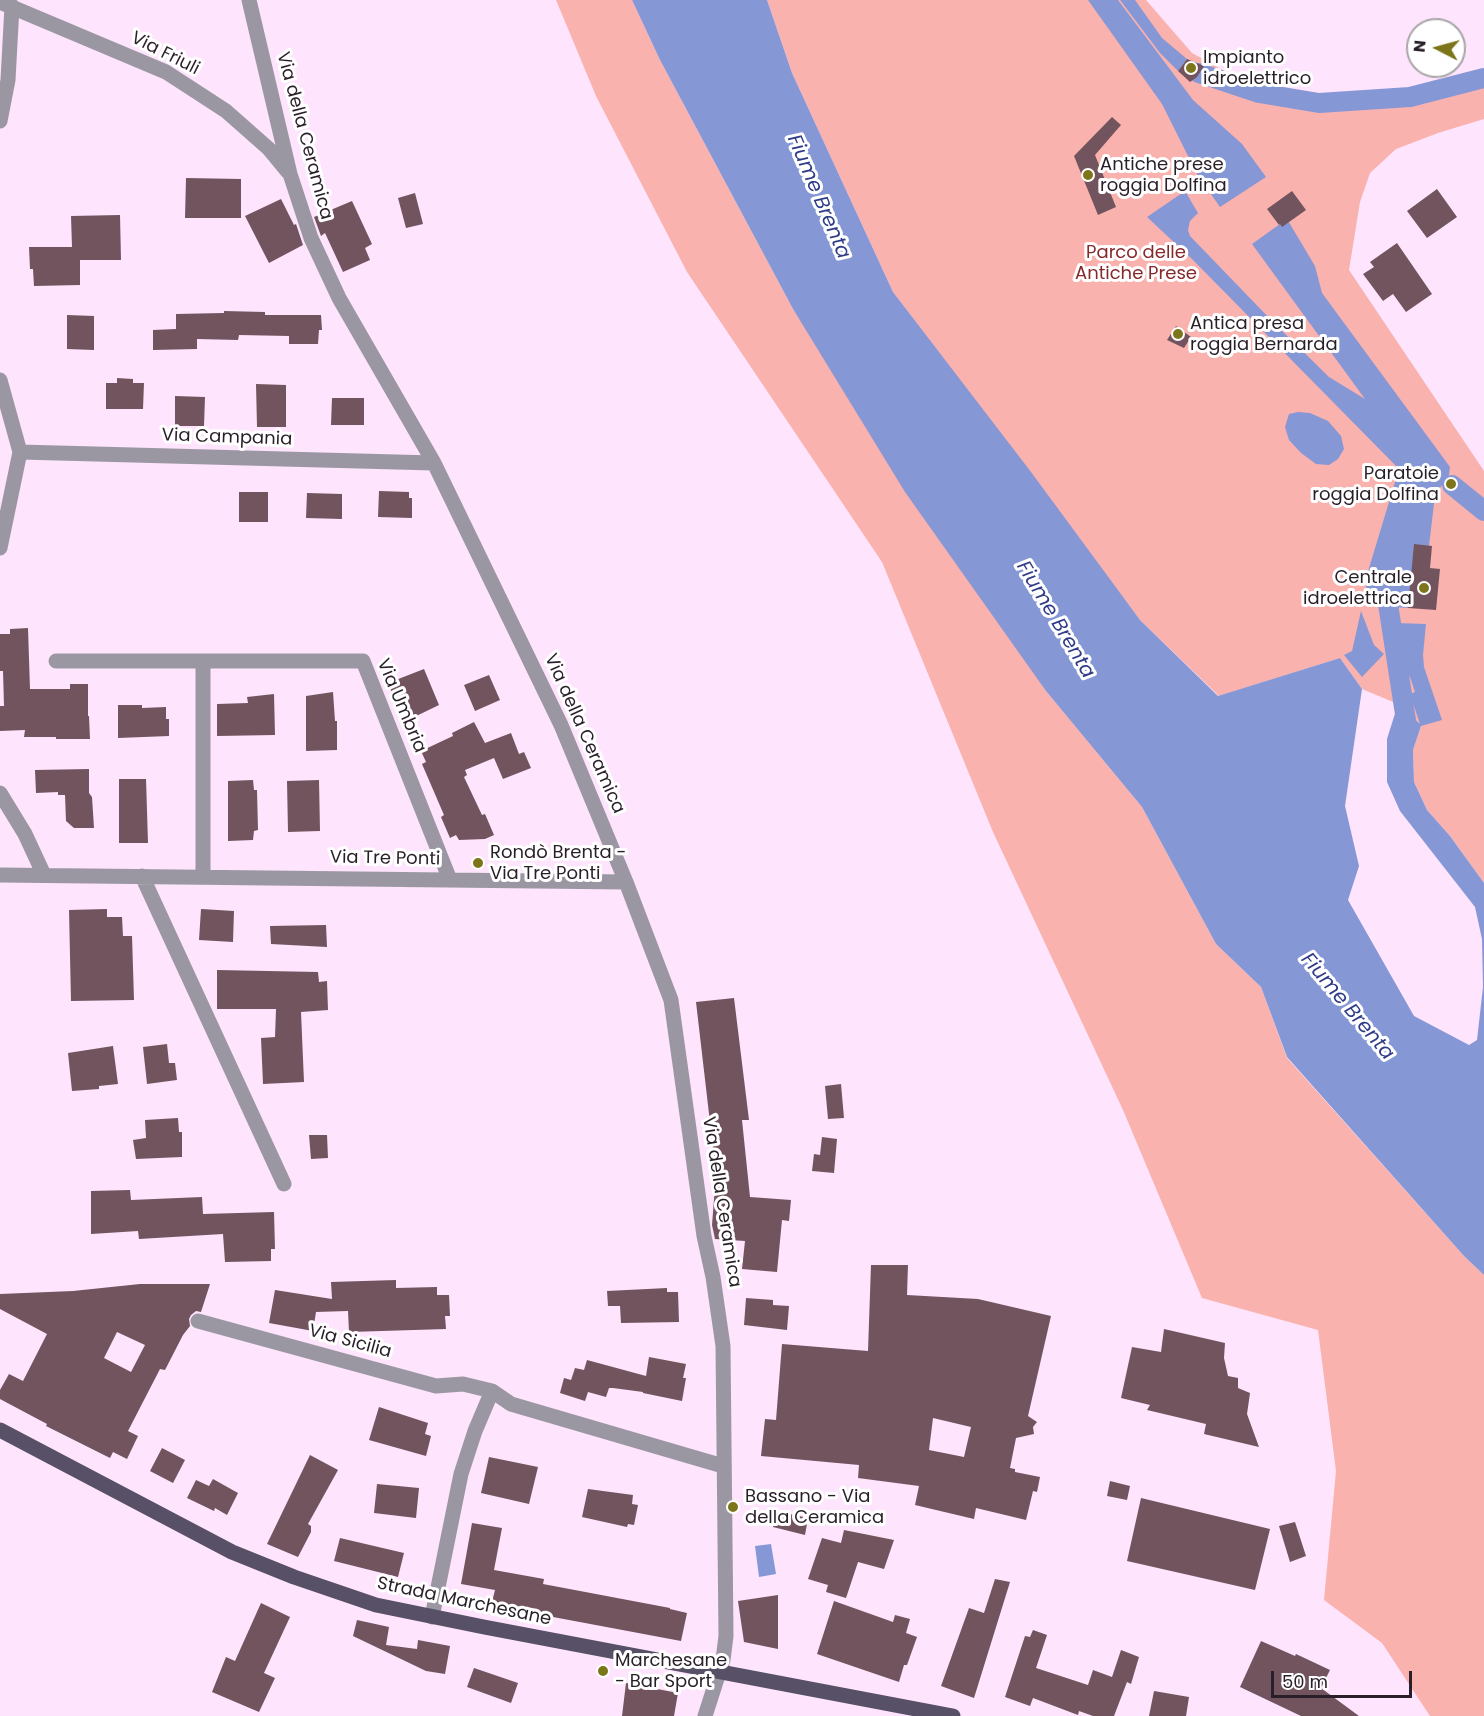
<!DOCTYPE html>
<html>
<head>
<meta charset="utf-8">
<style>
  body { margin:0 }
  #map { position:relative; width:1484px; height:1716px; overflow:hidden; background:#fee4fc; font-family:Poppins,sans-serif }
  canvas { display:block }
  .north { position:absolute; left:1406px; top:18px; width:60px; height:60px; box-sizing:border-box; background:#fff; border:2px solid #a9a5a9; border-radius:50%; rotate:276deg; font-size:16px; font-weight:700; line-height:24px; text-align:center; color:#291f28 }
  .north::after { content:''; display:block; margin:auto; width:21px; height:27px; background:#7d7519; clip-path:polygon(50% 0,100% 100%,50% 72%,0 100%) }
  .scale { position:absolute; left:1271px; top:1671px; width:141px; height:27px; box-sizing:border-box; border:3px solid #291f28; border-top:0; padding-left:8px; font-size:18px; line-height:21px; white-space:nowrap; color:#291f28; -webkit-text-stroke:4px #fff; paint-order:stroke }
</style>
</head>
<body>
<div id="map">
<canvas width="1484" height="1716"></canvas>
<div class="north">N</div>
<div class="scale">50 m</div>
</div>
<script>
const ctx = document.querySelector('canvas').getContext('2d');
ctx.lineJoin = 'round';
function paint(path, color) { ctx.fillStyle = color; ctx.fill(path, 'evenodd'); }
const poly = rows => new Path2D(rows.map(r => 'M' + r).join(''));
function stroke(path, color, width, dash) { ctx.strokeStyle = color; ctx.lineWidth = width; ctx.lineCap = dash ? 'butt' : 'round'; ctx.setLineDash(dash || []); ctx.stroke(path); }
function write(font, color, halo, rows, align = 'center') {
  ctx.font = font + ' Poppins,sans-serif'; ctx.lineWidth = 6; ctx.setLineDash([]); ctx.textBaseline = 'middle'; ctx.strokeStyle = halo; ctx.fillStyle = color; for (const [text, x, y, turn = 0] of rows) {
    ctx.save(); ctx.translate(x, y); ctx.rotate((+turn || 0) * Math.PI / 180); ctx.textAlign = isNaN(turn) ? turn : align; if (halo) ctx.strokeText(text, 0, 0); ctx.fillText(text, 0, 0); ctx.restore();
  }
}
paint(poly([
  [556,0,632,0,660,60,793,309,1046,691,1142,807,1216,944,1261,987,1287,1058,1464,1256,1484,1275,1484,1716,1430,1716,1382,1643,1324,1600,1336,1471,1318,1330,1202,1298,1123,1110,993,832,882,562,687,272,596,96],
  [767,0,1146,0,1192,53,1239,79,1312,94,1408,91,1484,69,1484,119,1438,133,1396,149,1370,173,1360,202,1349,270,1484,471,1484,883,1450,836,1427,810,1414,782,1413,750,1421,726,1398,704,1362,689,1340,658,1219,696,1140,620,893,292,792,73]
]), '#f9b2ae');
paint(poly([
  [632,0,767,0,792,73,893,292,1031,472,1140,620,1218,696,1340,658,1362,689,1345,806,1359,866,1348,900,1414,1016,1469,1045,1477,1040,1483,987,1482,939,1475,907,1400,811,1387,782,1387,739,1398,704,1420,724,1410,694,1415,692,1410,677,1391,657,1395,652,1395,623,1426,624,1423,655,1424,667,1442,720,1421,726,1413,750,1414,782,1427,810,1450,836,1484,883,1484,1275,1464,1256,1287,1057,1261,987,1216,944,1142,807,1046,691,905,492,793,309,660,60],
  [1088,0,1118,0,1193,100,1242,144,1266,177,1220,207,1198,176,1162,104],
  [1120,0,1135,0,1162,38,1187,59,1178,71,1160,53],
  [1185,191,1198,213,1190,221,1188,230,1190,236,1273,322,1329,377,1365,399,1252,244,1287,219,1315,266,1322,293,1450,467,1449,475,1435,495,1429,546,1408,608,1395,607,1387,597,1366,590,1366,578,1399,469,1192,259,1147,217],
  [1298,412,1310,413,1328,421,1341,436,1344,449,1338,459,1329,465,1316,464,1301,453,1289,440,1285,427,1289,414],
  [1361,611,1374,645,1384,654,1362,677,1344,655,1352,651],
  [771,1544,776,1574,759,1577,755,1546]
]), '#8697d6');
stroke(poly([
  [1199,73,1259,93,1319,103,1410,97,1484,78],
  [1452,485,1484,511],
  [1397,574,1388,604,1407,727,1406,737]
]), '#8697d6', 20);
paint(poly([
  [1187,59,1204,66,1197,77,1190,82,1178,71],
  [1112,117,1121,125,1095,155,1116,207,1098,215,1074,156],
  [186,178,241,179,241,218,185,218],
  [1437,189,1457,217,1427,238,1407,211],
  [1292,191,1306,210,1282,227,1280,224,1279,225,1267,209],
  [415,193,423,224,406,228,398,198],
  [281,199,294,225,296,224,303,245,269,263,245,216],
  [352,201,372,244,365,248,370,260,343,272,325,233,321,236,314,217],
  [120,215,121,260,80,260,80,285,34,286,33,269,30,269,29,247,72,247,71,216],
  [1397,243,1432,294,1406,312,1393,294,1383,301,1363,274,1374,267,1370,262],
  [224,311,265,312,265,315,321,315,322,330,319,330,318,344,289,344,289,336,239,335,238,340,197,339,197,349,153,350,153,330,176,329,176,314,224,313],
  [67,315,94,316,94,350,67,349],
  [1176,326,1191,337,1184,348,1167,340],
  [117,378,133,379,133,383,144,383,143,409,106,409,106,383,117,383],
  [256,384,286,385,286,427,257,427],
  [175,396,205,397,204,426,175,426],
  [332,398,364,398,364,425,331,425],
  [379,491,409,492,409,498,412,498,412,518,378,517],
  [239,492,268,492,268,522,239,522],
  [307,493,342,494,342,519,306,518],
  [1414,544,1432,546,1430,568,1440,569,1436,610,1408,608],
  [28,628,30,689,70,689,70,684,88,684,88,716,89,716,90,739,56,739,56,737,24,737,25,730,0,731,0,706,4,706,3,671,0,671,0,634,10,634,10,629],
  [424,669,439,705,404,722,388,683],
  [489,675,500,700,475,711,464,685],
  [333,692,335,721,337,721,337,750,306,751,306,696],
  [274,694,275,735,217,736,217,704,248,703,247,697],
  [118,705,142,705,142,708,166,707,166,719,169,719,169,736,118,738],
  [474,722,485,743,511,733,519,754,524,752,531,768,503,779,494,758,465,770,467,775,464,777,482,815,485,814,494,835,485,839,459,840,456,835,450,838,441,817,444,815,422,764,426,762,421,751,453,736,452,733],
  [89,769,89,793,92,797,94,828,74,828,66,821,65,795,58,795,58,792,36,793,35,770],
  [119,779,146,779,148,843,119,843],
  [253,780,254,790,257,790,258,830,254,831,253,840,228,841,228,781],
  [319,780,320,831,288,832,287,781],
  [107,909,107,917,122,917,123,936,132,936,134,1000,71,1001,69,910],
  [201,909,234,911,233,942,199,940],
  [326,925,327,947,271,944,270,926],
  [217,970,318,972,319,982,327,981,328,1010,301,1012,304,1082,263,1084,261,1038,275,1037,276,1009,217,1009],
  [734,998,749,1120,742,1120,750,1197,791,1200,789,1221,782,1220,777,1272,742,1269,745,1241,715,1239,714,1234,712,1225,716,1174,696,1002],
  [167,1044,169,1063,175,1063,177,1080,147,1084,143,1047],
  [113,1046,118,1084,99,1086,99,1089,72,1091,68,1053],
  [841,1084,844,1118,828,1119,825,1086],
  [178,1118,179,1132,182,1132,182,1157,136,1159,133,1140,146,1138,145,1120],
  [309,1135,327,1135,328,1158,311,1159],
  [822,1137,837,1139,834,1173,812,1171,814,1154,820,1155],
  [130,1190,131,1200,202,1197,203,1214,274,1212,275,1249,271,1249,271,1261,225,1262,223,1234,139,1239,138,1231,91,1234,91,1191],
  [871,1265,908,1265,907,1295,978,1299,1051,1316,1028,1416,1037,1422,1033,1427,1034,1434,1016,1438,1010,1468,1015,1469,1015,1472,1040,1477,1037,1492,1033,1491,1026,1520,976,1508,974,1519,915,1505,919,1486,858,1478,859,1465,761,1456,765,1419,776,1420,782,1344,868,1351],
  [933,1418,971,1427,964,1457,929,1450],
  [396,1280,396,1288,437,1287,437,1295,449,1295,450,1316,445,1316,446,1329,349,1332,348,1311,316,1312,313,1331,269,1323,275,1290,332,1299,331,1282],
  [140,1284,210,1284,201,1312,196,1311,191,1315,189,1319,190,1326,183,1335,165,1370,160,1369,128,1431,138,1436,127,1459,113,1452,110,1458,46,1426,47,1424,0,1399,0,1390,9,1374,23,1381,47,1334,0,1309,0,1294,73,1291],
  [117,1332,145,1345,131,1372,104,1358],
  [667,1288,667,1292,678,1292,679,1322,621,1323,620,1306,608,1306,607,1291],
  [746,1298,773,1300,773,1305,789,1306,787,1330,744,1325],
  [1164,1329,1225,1343,1224,1358,1228,1376,1238,1378,1238,1388,1250,1393,1247,1414,1259,1447,1204,1434,1206,1424,1147,1410,1150,1405,1121,1398,1132,1347,1161,1352],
  [649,1357,686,1364,683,1378,686,1378,682,1401,643,1393,643,1392,613,1388,609,1388,606,1397,588,1392,585,1401,560,1393,564,1378,571,1380,575,1368,584,1370,587,1360,646,1376],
  [379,1407,428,1423,425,1434,431,1436,426,1456,369,1440],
  [162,1448,185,1460,173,1483,150,1471],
  [310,1455,338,1470,308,1524,311,1526,311,1532,298,1557,267,1544],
  [489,1457,538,1467,529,1504,481,1493],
  [213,1479,238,1493,227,1515,215,1508,214,1511,187,1498,196,1480,209,1486],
  [1110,1481,1130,1486,1127,1500,1107,1496],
  [377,1484,419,1488,416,1518,374,1513],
  [588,1489,633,1495,632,1504,638,1505,634,1525,628,1524,627,1527,582,1517],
  [1141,1498,1270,1529,1255,1590,1127,1561],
  [776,1511,808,1518,805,1535,773,1527],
  [1295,1522,1306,1556,1290,1562,1279,1526],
  [472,1523,502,1528,494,1570,544,1579,543,1584,670,1608,670,1609,687,1613,681,1641,537,1614,538,1610,492,1602,495,1590,461,1584],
  [844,1530,894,1540,884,1569,858,1562,846,1598,826,1592,828,1585,808,1579,822,1538,841,1543],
  [340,1538,404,1553,398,1577,334,1561],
  [995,1579,1010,1582,974,1698,941,1686,969,1608,984,1613],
  [778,1595,778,1649,744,1642,738,1601],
  [834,1601,893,1622,895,1615,910,1619,906,1633,917,1637,907,1665,904,1665,899,1682,817,1654],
  [261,1603,290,1617,264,1673,275,1678,259,1712,212,1692,226,1657,235,1661],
  [357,1620,389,1627,386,1645,417,1649,418,1640,450,1646,445,1674,426,1671,353,1636],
  [1033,1630,1047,1635,1036,1668,1088,1685,1093,1670,1112,1677,1121,1650,1139,1657,1131,1684,1127,1682,1114,1716,1093,1716,1079,1711,1078,1715,1033,1698,1030,1706,1005,1697,1025,1636,1030,1637],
  [1261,1641,1295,1656,1296,1654,1330,1670,1321,1688,1359,1716,1301,1716,1240,1687],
  [474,1668,518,1683,511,1703,467,1687],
  [626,1683,678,1693,674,1716,622,1716],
  [1154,1691,1189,1697,1186,1716,1149,1716]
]), '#72545f');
stroke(poly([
  [249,0,290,174,311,238,339,298,434,463,561,725,626,882,671,1000,704,1236,713,1277,723,1346,726,1636,723,1660,705,1716],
  [0,2,166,72,226,111,269,149,288,172],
  [0,121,8,80,12,6],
  [0,380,20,452,0,548],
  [20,452,434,463],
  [56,661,203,661,203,877],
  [203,661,363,661,450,880],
  [0,793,25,834,44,875],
  [0,875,626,882],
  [142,876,284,1184],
  [198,1321,436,1386,463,1384,492,1391,511,1404,723,1466],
  [432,1617,461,1474,475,1431,492,1391]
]), '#9a97a3', 15);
stroke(poly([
  [0,1430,232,1552,294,1577,376,1605,484,1627,953,1716]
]), '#575066', 15);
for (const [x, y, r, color] of [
  [1191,68,6,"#7d7519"],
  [1088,175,6,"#7d7519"],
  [1178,334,6,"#7d7519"],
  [1451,484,6,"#7d7519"],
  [1424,588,6,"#7d7519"],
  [478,863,6,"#7d7519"],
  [733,1507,6,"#7d7519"],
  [603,1671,6,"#7d7519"]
]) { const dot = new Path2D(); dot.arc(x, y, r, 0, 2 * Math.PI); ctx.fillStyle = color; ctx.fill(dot); stroke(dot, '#fff', 2); }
write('18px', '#291f28', '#fff', [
  ["Via Friuli",165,54,27],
  ["Via della Ceramica",304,136,75],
  ["Via Campania",227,438,2],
  ["Via Umbria",401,706,67],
  ["Via della Ceramica",584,734,66],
  ["Via Tre Ponti",385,859,1],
  ["Via della Ceramica",721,1202,81],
  ["Via Sicilia",350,1342,15],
  ["Strada Marchesane",464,1602,12]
]);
write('18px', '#291f28', '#fff', [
  ["Impianto",1203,58],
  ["idroelettrico",1203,79],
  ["Antiche prese",1100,165],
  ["roggia Dolfina",1100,186],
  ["Antica presa",1190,324],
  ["roggia Bernarda",1190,345],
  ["Paratoie",1439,474,"right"],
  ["roggia Dolfina",1439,495,"right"],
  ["Centrale",1412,578,"right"],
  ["idroelettrica",1412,599,"right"],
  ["Rondò Brenta -",490,853],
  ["Via Tre Ponti",490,874],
  ["Bassano - Via",745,1497],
  ["della Ceramica",745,1518],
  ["Marchesane",615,1661],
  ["- Bar Sport",615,1682]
], 'left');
write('18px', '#85292c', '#fff', [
  ["Parco delle",1136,253],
  ["Antiche Prese",1136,274]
]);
write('italic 20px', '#303c87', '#fff', [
  ["Fiume Brenta",818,197,67],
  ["Fiume Brenta",1055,620,59],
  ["Fiume Brenta",1347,1007,50]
]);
</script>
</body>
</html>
